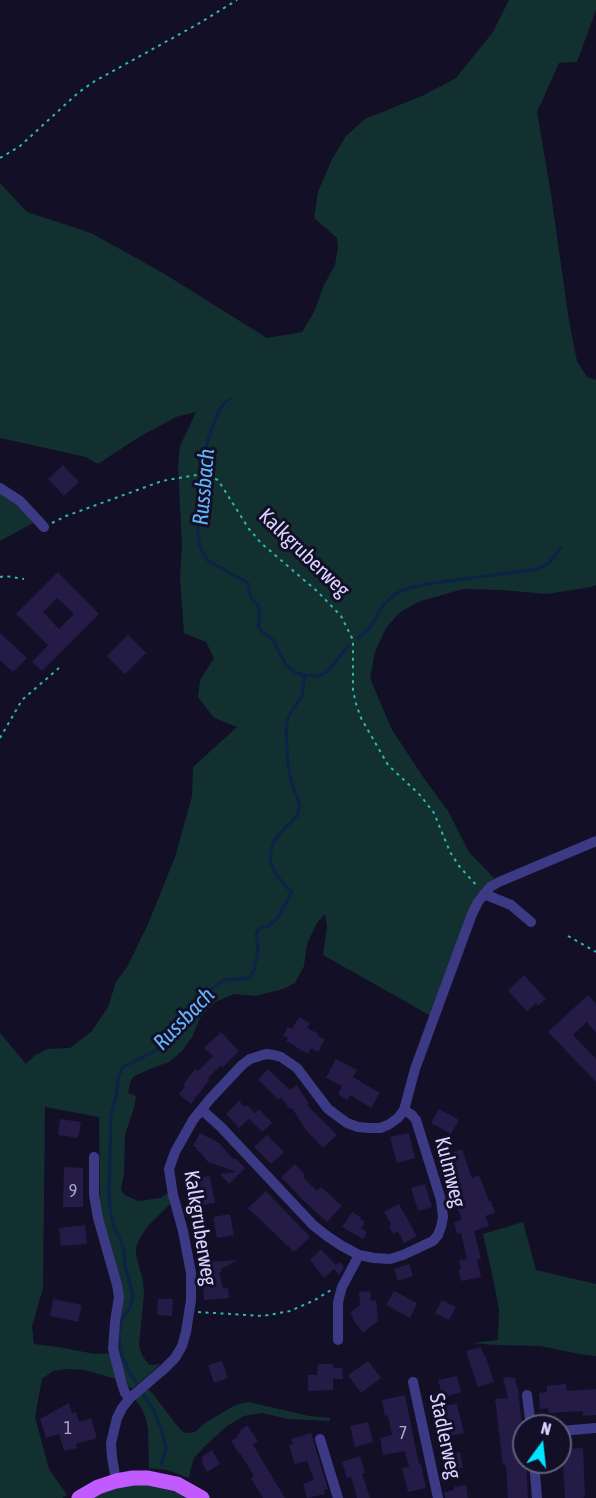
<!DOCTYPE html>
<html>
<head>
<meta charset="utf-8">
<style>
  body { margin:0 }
  #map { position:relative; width:596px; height:1498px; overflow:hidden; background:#130f26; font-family:"Asap Condensed",sans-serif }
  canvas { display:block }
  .north { position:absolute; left:512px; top:1414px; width:60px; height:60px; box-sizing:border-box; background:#130f26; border:2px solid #625e7d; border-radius:50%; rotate:15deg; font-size:16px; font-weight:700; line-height:24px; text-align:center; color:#d9d4ff }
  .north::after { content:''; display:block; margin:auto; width:21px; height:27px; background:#00e5ff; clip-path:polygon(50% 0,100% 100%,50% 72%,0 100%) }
</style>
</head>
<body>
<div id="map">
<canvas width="596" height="1498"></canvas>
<div class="north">N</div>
</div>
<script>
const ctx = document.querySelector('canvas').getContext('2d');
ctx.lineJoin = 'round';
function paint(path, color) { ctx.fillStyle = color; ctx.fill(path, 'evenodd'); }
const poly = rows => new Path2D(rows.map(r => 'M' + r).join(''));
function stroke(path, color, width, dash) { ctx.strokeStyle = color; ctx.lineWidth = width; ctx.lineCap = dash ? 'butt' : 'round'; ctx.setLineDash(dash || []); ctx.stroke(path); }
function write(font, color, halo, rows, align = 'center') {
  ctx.font = font + ' "Asap Condensed",sans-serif'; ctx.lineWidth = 6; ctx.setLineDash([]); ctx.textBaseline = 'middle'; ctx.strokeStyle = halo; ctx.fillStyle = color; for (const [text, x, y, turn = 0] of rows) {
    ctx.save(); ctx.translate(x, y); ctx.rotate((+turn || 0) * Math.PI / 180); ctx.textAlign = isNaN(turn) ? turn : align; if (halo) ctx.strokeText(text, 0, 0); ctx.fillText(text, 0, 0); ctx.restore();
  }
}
paint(poly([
  [509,0,596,0,596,10,577,62,559,63,537,112,551,194,569,321,577,361,587,377,596,380,596,585,591,587,547,594,503,590,463,589,418,602,399,613,386,628,375,652,370,678,391,728,423,777,448,811,469,852,495,879,483,890,431,1016,323,955,327,927,325,914,317,923,307,944,304,966,295,983,283,989,256,996,234,994,215,1002,200,1018,192,1037,182,1051,169,1062,152,1068,133,1077,130,1083,128,1093,136,1096,135,1104,125,1135,124,1173,121,1190,125,1195,138,1201,160,1198,168,1193,171,1203,147,1227,141,1236,136,1247,136,1255,143,1281,144,1294,139,1346,142,1355,149,1365,161,1364,132,1389,128,1386,116,1348,120,1301,100,1208,99,1117,45,1107,43,1288,32,1327,34,1344,58,1347,95,1354,112,1353,116,1379,84,1370,67,1369,53,1371,42,1379,35,1417,49,1469,67,1495,62,1498,0,1498,0,1033,26,1064,34,1056,47,1049,70,1048,92,1031,108,1007,116,982,127,967,148,924,175,857,192,796,193,767,237,727,214,718,198,697,200,680,214,658,206,642,184,633,180,578,182,547,178,467,180,446,196,412,176,417,139,437,98,464,86,457,0,438,0,183,27,212,91,233,163,273,267,338,302,332,314,312,324,285,335,265,338,247,337,238,314,218,318,192,331,161,346,136,365,119,424,95,456,78,493,32],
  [0,492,24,510,33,523,0,541],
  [523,1222,536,1270,596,1284,596,1356,580,1354,540,1346,496,1345,471,1343,498,1340,499,1310,494,1283,483,1234],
  [147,1388,153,1394,175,1423,182,1431,186,1433,195,1432,205,1423,230,1408,238,1404,249,1402,309,1416,330,1418,330,1421,288,1419,262,1413,244,1416,227,1426,205,1446,194,1458,190,1472,189,1478,167,1470,149,1468,148,1429,146,1419,142,1409,135,1399],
  [141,1484,162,1485,192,1498,88,1498,118,1487]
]), '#12302f');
stroke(poly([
  [230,399,225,402,218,412,208,440,206,452,207,484,198,506,198,534,200,547,207,560,248,583,251,598,258,605,260,615,258,626,262,632,268,635,273,640,286,665,295,672,305,675],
  [358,638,368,630,384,604,395,594,409,588,427,584,538,569,549,563,561,548],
  [120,1330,121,1320,130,1308,133,1294,125,1266,124,1251,120,1239,114,1227,110,1210,109,1193,111,1115,116,1096,118,1079,123,1067,158,1049,186,1013,214,987,224,980,249,978,254,970,257,958,258,946,256,935,259,928,267,927,276,920,292,892,284,885,276,874,271,864,270,856,273,843,281,832,297,816,300,805,293,787,288,766,286,728,288,717,302,696,305,675,318,676,327,672,348,646],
  [119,1336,122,1356,130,1373,154,1411,162,1432,166,1449,161,1465]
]), '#0c2248', 3);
paint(poly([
  [63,465,79,482,64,496,48,479],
  [58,572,99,614,42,671,32,662,48,645,16,614],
  [57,598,74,614,59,629,43,612],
  [0,633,27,658,13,672,0,660],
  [128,635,146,653,125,674,107,656],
  [524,975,546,999,538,1006,536,1003,527,1011,508,991],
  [588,995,596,1004,596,1033,587,1022,573,1035,596,1059,596,1082,548,1032],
  [299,1017,310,1023,307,1028,319,1034,318,1036,325,1039,318,1052,311,1048,308,1054,286,1041,288,1038,283,1036,288,1027,292,1029],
  [221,1032,239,1051,223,1067,221,1065,208,1078,209,1080,191,1104,179,1094,185,1086,183,1085,195,1069,198,1071,213,1056,204,1048],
  [336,1059,357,1070,353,1077,380,1093,371,1108,350,1095,347,1100,338,1094,342,1086,326,1078],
  [268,1069,290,1090,297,1085,309,1104,307,1105,337,1135,323,1148,306,1130,292,1108,290,1109,281,1097,279,1100,258,1080],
  [239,1101,245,1107,247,1105,255,1113,258,1110,261,1111,272,1123,262,1132,249,1119,239,1128,226,1114],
  [439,1109,459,1120,451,1134,431,1123],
  [60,1119,81,1122,78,1138,58,1135],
  [200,1133,219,1143,233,1159,235,1158,245,1168,229,1184,220,1174,236,1172,208,1162,201,1153,196,1150,197,1148,193,1146],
  [409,1133,415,1158,397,1163,390,1137],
  [267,1135,284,1152,271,1164,254,1147],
  [462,1149,472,1178,479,1175,489,1201,491,1201,495,1213,485,1216,489,1226,474,1231,481,1259,477,1259,481,1277,461,1281,459,1270,461,1269,459,1260,467,1259,461,1233,457,1234,454,1222,462,1220,446,1178,442,1179,439,1170,451,1166,447,1155],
  [295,1164,305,1175,303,1177,317,1191,321,1187,342,1206,327,1222,304,1201,281,1177],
  [64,1167,83,1168,83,1207,63,1207],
  [210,1176,215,1203,196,1206,190,1179],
  [425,1184,432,1207,418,1211,411,1188],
  [266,1191,310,1237,294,1252,248,1208],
  [399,1204,417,1236,404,1243,398,1231,393,1234,389,1226,391,1224,384,1212],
  [352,1212,361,1217,360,1219,365,1222,361,1228,367,1232,363,1239,342,1227],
  [230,1214,234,1235,217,1238,213,1217],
  [85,1225,87,1244,61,1246,59,1228],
  [321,1249,336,1265,339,1262,344,1267,339,1275,334,1269,324,1278,310,1260],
  [238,1260,221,1269,221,1272,219,1272,223,1289,228,1288,229,1298,204,1300,203,1286,208,1285,206,1262],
  [409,1264,413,1276,398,1281,394,1269],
  [370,1291,371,1301,376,1300,378,1321,363,1333,352,1318,353,1317,350,1313,360,1305,359,1292],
  [394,1291,417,1303,410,1318,386,1305],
  [53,1299,82,1305,78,1322,50,1316],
  [158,1299,173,1299,172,1316,157,1315],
  [442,1300,456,1307,449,1320,435,1313],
  [481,1347,484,1356,485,1355,494,1382,478,1387,466,1351],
  [222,1361,228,1378,214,1383,208,1365],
  [368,1361,381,1378,361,1393,348,1375],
  [318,1364,333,1364,333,1368,342,1368,343,1379,333,1379,333,1390,308,1391,308,1375,317,1375],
  [457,1376,461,1392,443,1398,438,1380],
  [508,1377,515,1378,518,1390,524,1445,524,1462,526,1462,528,1498,508,1498,506,1465,503,1465,495,1399,508,1398,503,1378],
  [566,1384,567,1391,596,1389,596,1415,583,1416,583,1411,549,1413,548,1408,540,1409,539,1393,547,1392,547,1386],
  [405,1395,419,1464,421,1464,426,1488,408,1492,402,1468,409,1467,405,1451,383,1455,380,1438,392,1435,388,1415,385,1416,382,1400],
  [69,1403,72,1413,76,1412,79,1422,91,1418,97,1438,76,1444,77,1448,64,1451,59,1434,46,1438,40,1419],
  [457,1404,464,1433,446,1437,439,1406],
  [368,1422,373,1442,355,1447,350,1426],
  [247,1425,258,1441,253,1445,285,1498,263,1498,251,1478,254,1476,240,1453,239,1454,231,1441,238,1437,237,1435,241,1432,239,1431],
  [311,1433,328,1489,324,1490,325,1494,307,1498,303,1484,314,1480,307,1461,295,1464,289,1445,293,1444,291,1439],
  [583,1448,585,1495,583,1495,584,1498,565,1498,562,1449],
  [212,1450,220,1464,207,1472,202,1463,203,1456],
  [460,1452,463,1468,446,1471,442,1456],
  [360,1456,365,1473,362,1473,370,1498,357,1498,351,1477,347,1478,342,1462],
  [466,1485,468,1498,445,1498,444,1492,454,1490,454,1487]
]), '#241b47');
stroke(poly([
  [0,158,19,147,79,92,95,81,198,24,237,0],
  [52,523,66,516,162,481,202,474,218,480,249,529,261,543,318,592,341,616,353,640,353,690,356,704,361,718,388,765,420,795,434,813,450,852,459,866,478,887],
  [0,577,5,576,24,579],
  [0,738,22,700,59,668],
  [568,936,596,952],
  [198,1312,263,1316,290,1311,315,1300,331,1290]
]), '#2fb8b0', 2, [3, 4.5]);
stroke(poly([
  [0,488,20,501,44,527],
  [484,894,511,905,531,922],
  [202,1110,221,1127,313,1225,327,1236,342,1246,359,1255,374,1258,390,1259,403,1255,433,1241,438,1235,441,1227,443,1217,441,1200,416,1120,412,1115,404,1110],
  [94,1157,94,1195,98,1218,117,1285,119,1297,115,1322,113,1349,122,1384,125,1393,130,1398],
  [338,1340,338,1303,340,1294,342,1287,359,1255],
  [413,1382,438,1498],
  [527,1395,531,1426],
  [560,1431,596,1428],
  [320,1439,338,1498],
  [534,1462,537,1498],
  [116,1481,112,1457,111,1443,117,1418,122,1408,130,1398,164,1369,175,1358,182,1346,186,1332,191,1300,191,1273,183,1231,173,1195,169,1169,175,1152,193,1120,210,1099,242,1065,250,1059,266,1054,274,1055,281,1057,297,1068,328,1109,347,1123,358,1127,369,1128,380,1128,388,1125,398,1118,404,1110,415,1069,472,914,478,902,490,887,499,882,596,841]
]), '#3d3a85', 10);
stroke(poly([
  [79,1498,98,1487,116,1481,133,1478,148,1478,177,1484,202,1498]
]), '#c25bff', 15);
write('18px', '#aca6d1', null, [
  ["9",73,1191],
  ["1",68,1428],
  ["7",403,1433]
]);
write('21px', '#d9d4ff', '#130f26', [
  ["Kalkgruberweg",304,553,44],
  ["Kulmweg",450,1172,76],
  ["Kalkgruberweg",200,1228,81],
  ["Stadlerweg",445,1436,78]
]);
write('italic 22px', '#62b6ff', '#130f26', [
  ["Russbach",204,487,-85],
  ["Russbach",184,1019,-46]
]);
</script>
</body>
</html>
